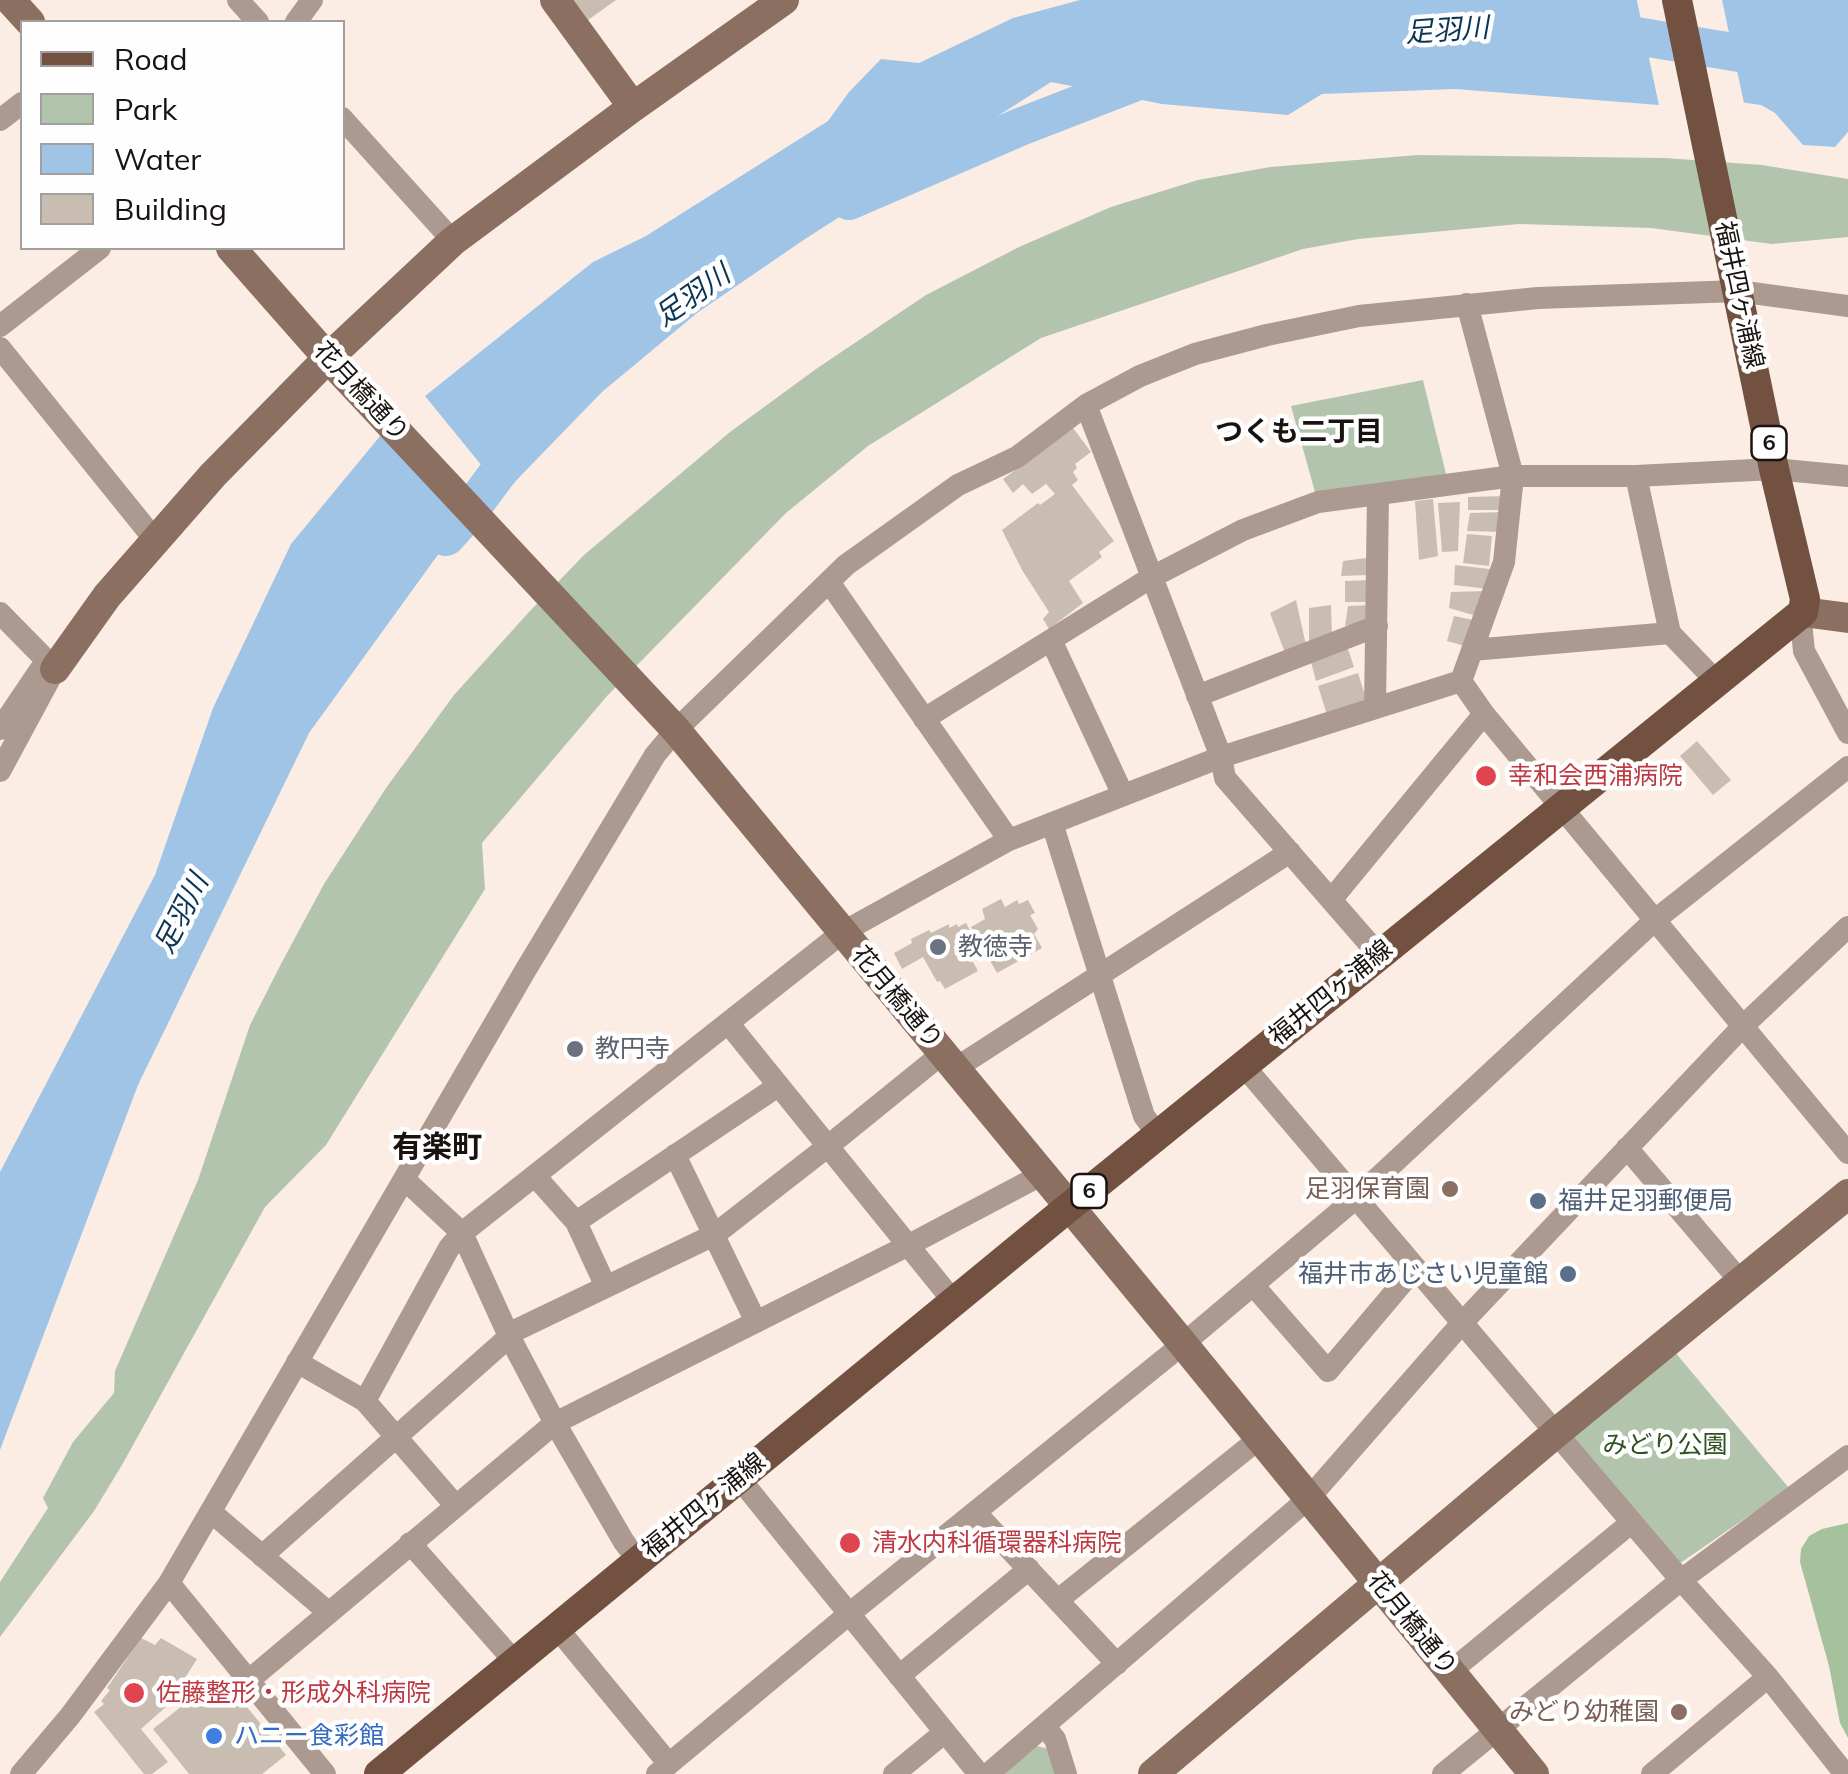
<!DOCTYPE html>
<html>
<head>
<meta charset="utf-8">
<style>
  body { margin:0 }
  #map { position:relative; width:1848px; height:1774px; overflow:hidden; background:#fcede4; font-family:Mulish,sans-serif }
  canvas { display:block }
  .legend { position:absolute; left:20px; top:20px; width:325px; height:230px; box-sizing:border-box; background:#fefefe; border:2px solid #a2a09f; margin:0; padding:12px 18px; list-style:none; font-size:30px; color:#181310 }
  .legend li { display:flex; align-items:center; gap:20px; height:50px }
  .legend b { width:50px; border:2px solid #a2a09f }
</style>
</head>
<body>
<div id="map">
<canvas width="1848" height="1774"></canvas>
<ul class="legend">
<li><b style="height:12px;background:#725141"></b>Road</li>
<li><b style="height:28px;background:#b3c4ad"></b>Park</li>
<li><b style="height:28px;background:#a0c4e5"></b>Water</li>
<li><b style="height:28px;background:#c9bdb2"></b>Building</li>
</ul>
</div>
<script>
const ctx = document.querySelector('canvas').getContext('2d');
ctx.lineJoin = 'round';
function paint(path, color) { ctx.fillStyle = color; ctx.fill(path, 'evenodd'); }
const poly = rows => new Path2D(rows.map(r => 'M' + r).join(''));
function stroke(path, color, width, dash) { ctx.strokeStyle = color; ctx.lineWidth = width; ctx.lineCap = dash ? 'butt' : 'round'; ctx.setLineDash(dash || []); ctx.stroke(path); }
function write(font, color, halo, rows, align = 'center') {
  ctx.font = font + ' Mulish,"Noto Sans JP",sans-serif'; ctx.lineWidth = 9; ctx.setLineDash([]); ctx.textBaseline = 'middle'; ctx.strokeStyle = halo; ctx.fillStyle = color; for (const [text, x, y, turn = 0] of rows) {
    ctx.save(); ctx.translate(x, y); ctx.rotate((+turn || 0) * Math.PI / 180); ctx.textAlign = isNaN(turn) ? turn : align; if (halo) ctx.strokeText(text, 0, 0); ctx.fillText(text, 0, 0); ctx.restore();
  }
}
paint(poly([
  [1418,155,1665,158,1762,165,1848,179,1848,237,1772,244,1651,228,1519,224,1358,239,1303,249,1041,338,868,446,786,513,607,696,482,843,485,889,326,1145,265,1207,122,1465,94,1511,0,1637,0,1582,48,1508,43,1498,73,1442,114,1393,115,1371,198,1180,250,1025,282,962,324,884,386,788,454,695,529,612,584,555,730,432,816,369,926,295,1019,247,1111,207,1198,180,1270,167],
  [1423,380,1447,478,1315,492,1291,406],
  [1674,1351,1789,1488,1679,1564,1566,1435],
  [1033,1745,1056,1751,1063,1774,998,1774]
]), '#b3c4ad');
paint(poly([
  [1848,1523,1848,1738,1840,1723,1829,1666,1800,1562,1801,1549,1809,1536,1822,1529]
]), '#a6c29c');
paint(poly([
  [1080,0,1637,0,1659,105,1455,89,1322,94,1288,115,1162,104,1051,82,805,239,697,313,602,392,504,493,425,396,593,262,646,236,828,121,849,92,881,59,919,63,1013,18],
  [1708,0,1848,0,1848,132,1835,147,1803,145,1775,113,1761,105,1732,101],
  [390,424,471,509,309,733,138,1085,0,1450,0,1172,155,875,213,708,291,544]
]), '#a0c4e5');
paint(poly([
  [1637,0,1642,0,1664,104,1660,109],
  [1703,0,1722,0,1745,108,1731,105,1727,102]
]), '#fcede4');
stroke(poly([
  [1594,29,1848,71],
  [849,201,1020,127,1154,75],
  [446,537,471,509,524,438]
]), '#a0c4e5', 38);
paint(poly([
  [573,0,616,0,588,20],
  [1073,428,1091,452,1075,464,1077,468,1073,472,1078,480,1072,485,1114,541,1099,552,1102,557,1069,581,1083,603,1049,629,1043,619,1049,612,1022,570,1002,530,1038,503,1040,505,1055,494,1046,484,1032,494,1023,484,1013,493,1003,479],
  [1506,496,1504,510,1468,510,1468,497],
  [1433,499,1438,556,1419,560,1415,501],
  [1460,502,1458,551,1442,552,1438,503],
  [1505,512,1501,532,1467,531,1470,513],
  [1467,534,1492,536,1489,566,1463,563],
  [1373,557,1369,575,1341,576,1343,561],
  [1455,565,1498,570,1489,589,1454,585],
  [1373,580,1373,602,1345,602,1345,581],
  [1488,591,1480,617,1449,608,1451,592],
  [1296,600,1306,645,1285,653,1270,613],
  [1331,605,1332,637,1309,642,1309,608],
  [1373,605,1373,622,1345,626,1348,606],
  [1454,616,1478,621,1469,647,1447,641],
  [1347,646,1354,667,1316,681,1310,658],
  [1358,673,1368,705,1328,718,1318,686],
  [1697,741,1731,780,1713,795,1680,756],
  [1001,899,1005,907,1017,900,1019,904,1028,900,1035,913,1030,915,1038,929,1034,934,1042,948,997,973,971,927,985,919,982,909],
  [966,923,978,945,967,951,978,971,945,989,940,981,937,982,923,957,902,969,894,953,912,943,911,939,929,930,931,933,949,924,949,928,957,924,958,927],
  [141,1638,155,1645,161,1638,197,1659,168,1705,141,1729,168,1762,152,1774,144,1774,94,1712,104,1704,101,1701,110,1690,107,1688],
  [221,1675,286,1755,262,1774,189,1774,153,1729]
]), '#c9bdb2');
stroke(poly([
  [238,0,258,22],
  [296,22,312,0],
  [342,118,453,241],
  [0,120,22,103],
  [1467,304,1513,476,1504,562,1461,681,1484,714,1848,1153],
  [0,326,100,248],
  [0,348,155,540],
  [1086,405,1221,757,1225,778,1379,955],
  [1636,476,1670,633],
  [829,582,1009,840],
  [1803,612,1801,622,1804,651,1848,733],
  [0,613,55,669,0,771],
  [1051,640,1123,795],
  [1472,650,1670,633,1716,681],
  [1197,696,1377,626],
  [1375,708,1378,494],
  [924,719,1152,577,1243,530,1318,502,1513,476,1636,476,1774,469,1848,476],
  [0,729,40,670],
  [1052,823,1144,1116,1158,1135],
  [1331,900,1484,714],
  [728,1023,954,1302],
  [1243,1065,1681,1580,1768,1677,1845,1774],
  [956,1068,1290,852],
  [1627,1148,1741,1282],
  [675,1155,756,1322],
  [535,1176,576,1222,606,1287],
  [404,1179,462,1233,508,1334,555,1423,624,1542,638,1560],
  [576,1222,778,1086],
  [1253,1285,1328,1371,1415,1268],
  [508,1334,714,1235,827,1147,943,1053],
  [297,1362,365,1401,455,1505],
  [365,1401,449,1248,462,1233,843,932,1009,840,1221,757,1461,681],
  [739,1478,979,1774],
  [211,1512,328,1612],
  [975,1512,1117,1664],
  [410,1543,515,1662],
  [262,1556,510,1336],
  [169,1583,325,1774],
  [1058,1600,1260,1438],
  [557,1628,669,1764],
  [1451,1671,1632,1522],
  [899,1676,1029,1569],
  [248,1681,555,1423,907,1246,1043,1174],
  [1045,1727,1055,1739,1066,1774],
  [21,1774,70,1716,169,1583,525,971,655,755,676,730,846,565,958,485,1017,457,1086,405,1140,376,1195,354,1267,335,1359,316,1538,298,1738,291,1848,306],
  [657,1774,849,1614,1183,1344,1356,1198,1655,920,1848,767],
  [894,1774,945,1732],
  [988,1774,1309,1498,1462,1323,1743,1026,1848,927],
  [1443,1774,1681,1580,1848,1456],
  [1652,1774,1768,1677]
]), '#ac998f', 22);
stroke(poly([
  [10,0,30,22],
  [555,0,633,107],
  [231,248,328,358,676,730,1183,1344,1534,1774],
  [1803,612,1848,618],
  [55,669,107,596,213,475,328,358,453,241,633,107,784,0],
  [1153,1774,1556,1433,1848,1194]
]), '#8b6f61', 30);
stroke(poly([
  [379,1774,1069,1207,1803,612,1805,599,1774,469,1677,0]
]), '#725141', 30);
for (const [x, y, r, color] of [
  [1486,776,12,"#e0444e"],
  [938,947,10,"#6b7280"],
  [575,1049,10,"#6b7280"],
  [1450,1189,10,"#8d6e63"],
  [1538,1201,10,"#5c6f8a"],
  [1568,1274,10,"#5c6f8a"],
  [850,1543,12,"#e0444e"],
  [134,1693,12,"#e0444e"],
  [1679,1712,10,"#8d6e63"],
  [214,1736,10,"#3f7fe0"]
]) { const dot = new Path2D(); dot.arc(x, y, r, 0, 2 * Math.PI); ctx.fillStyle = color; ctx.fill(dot); stroke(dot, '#fefefe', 4); }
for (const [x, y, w] of [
  [1769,443,35],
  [1089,1191,35]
]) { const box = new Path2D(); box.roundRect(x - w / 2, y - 17, w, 34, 8); ctx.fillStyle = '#fefefe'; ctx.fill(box); stroke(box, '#181310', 2.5); }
write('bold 22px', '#181310', null, [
  ["6",1769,443],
  ["6",1089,1191]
]);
write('25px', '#181310', '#fefefe', [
  ["福井四ヶ浦線",1739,295,78],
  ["花月橋通り",361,392,47],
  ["福井四ヶ浦線",1331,993,-39],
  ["花月橋通り",897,998,50],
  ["福井四ヶ浦線",704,1506,-39],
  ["花月橋通り",1412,1624,51]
]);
write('25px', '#be3a42', '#fefefe', [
  ["幸和会西浦病院",1508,776],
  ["清水内科循環器科病院",872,1543],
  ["佐藤整形・形成外科病院",156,1693]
], 'left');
write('25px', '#5b616d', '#fefefe', [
  ["教徳寺",958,947],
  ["教円寺",595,1049]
], 'left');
write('25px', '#785e54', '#fefefe', [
  ["足羽保育園",1430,1189],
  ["みどり幼稚園",1659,1712]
], 'right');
write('25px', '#4e5e75', '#fefefe', [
  ["福井足羽郵便局",1558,1201],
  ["福井市あじさい児童館",1548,1274,"right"]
], 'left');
write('25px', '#2e521e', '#fefefe', [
  ["みどり公園",1665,1445]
]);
write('25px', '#366cbe', '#fefefe', [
  ["ハニー食彩館",234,1736]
], 'left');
write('italic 28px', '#0a3554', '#fefefe', [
  ["足羽川",1447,31,-4],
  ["足羽川",693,296,-35],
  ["足羽川",182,914,-63]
]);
write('bold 28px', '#181310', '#fefefe', [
  ["つくも二丁目",1299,433]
]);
write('bold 30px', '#181310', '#fefefe', [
  ["有楽町",437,1148]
]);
</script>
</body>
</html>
